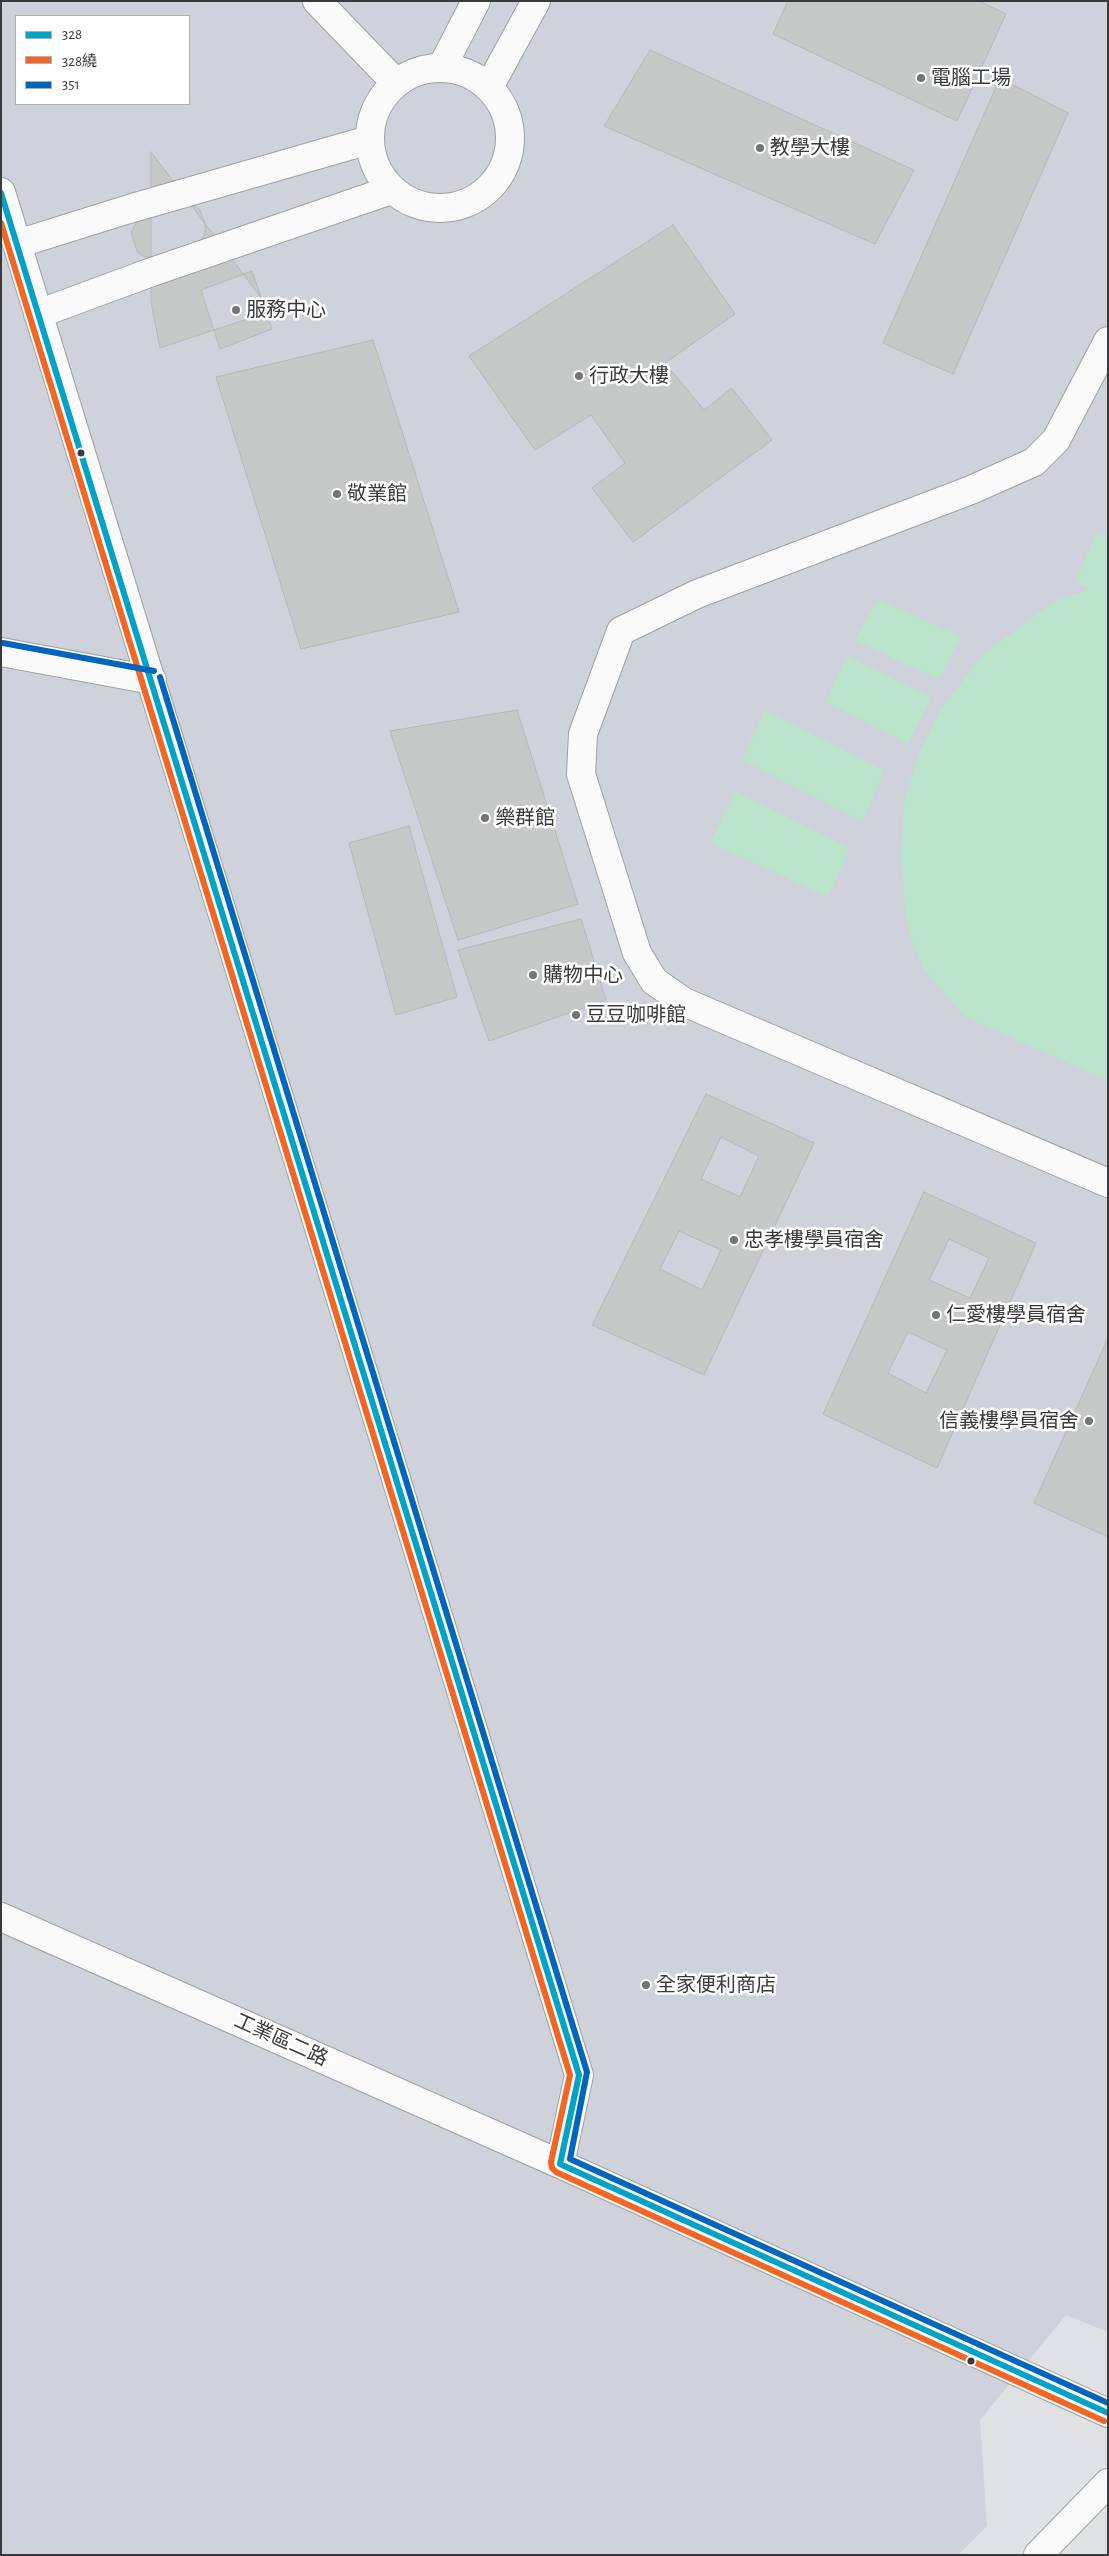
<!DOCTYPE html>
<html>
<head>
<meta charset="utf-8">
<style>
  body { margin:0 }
  #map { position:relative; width:1109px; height:2556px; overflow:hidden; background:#dfe1e4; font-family:"Alegreya Sans","Noto Sans TC",sans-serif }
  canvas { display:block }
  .frame { position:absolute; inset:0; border:2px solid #3a3a3c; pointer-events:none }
  .legend { position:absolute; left:15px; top:15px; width:175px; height:90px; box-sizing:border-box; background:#fff; border:1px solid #b0b0b1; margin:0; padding:6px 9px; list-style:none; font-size:15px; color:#3a3a3c }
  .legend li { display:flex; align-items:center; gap:10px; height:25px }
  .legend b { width:25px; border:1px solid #b0b0b1 }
</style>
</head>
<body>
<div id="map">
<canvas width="1109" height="2556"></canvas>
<div class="frame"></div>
<ul class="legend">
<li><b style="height:6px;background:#03a3c7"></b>328</li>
<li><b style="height:6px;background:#f26522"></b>328繞</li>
<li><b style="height:6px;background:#0065bd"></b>351</li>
</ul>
</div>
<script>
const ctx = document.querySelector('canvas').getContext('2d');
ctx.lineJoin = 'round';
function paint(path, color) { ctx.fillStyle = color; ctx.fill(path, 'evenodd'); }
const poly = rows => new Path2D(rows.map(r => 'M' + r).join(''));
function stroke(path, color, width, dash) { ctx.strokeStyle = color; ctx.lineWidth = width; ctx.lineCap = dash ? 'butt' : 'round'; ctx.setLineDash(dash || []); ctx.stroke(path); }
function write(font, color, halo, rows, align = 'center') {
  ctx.font = font + ' "Alegreya Sans","Noto Sans TC",sans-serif'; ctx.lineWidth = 5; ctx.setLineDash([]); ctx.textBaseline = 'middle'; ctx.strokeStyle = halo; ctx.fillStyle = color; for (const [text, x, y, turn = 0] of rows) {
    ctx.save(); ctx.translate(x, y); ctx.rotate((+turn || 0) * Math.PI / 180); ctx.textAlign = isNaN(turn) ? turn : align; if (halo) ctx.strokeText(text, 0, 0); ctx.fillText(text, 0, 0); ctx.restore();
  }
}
paint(poly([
  [1,1,1108,1,1108,2332,1066,2315,980,2420,987,2526,958,2555,1,2555],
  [16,16,189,16,189,104,16,104]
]), '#cfd2db');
paint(poly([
  [1097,532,1108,537,1108,1081,965,1017,924,970,911,939,905,906,901,856,904,805,918,755,942,708,982,655,1056,600,1088,590,1076,580],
  [878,599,961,637,939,680,855,640],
  [847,656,931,697,908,744,826,702],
  [765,710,884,771,863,822,742,760],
  [735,791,850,848,828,897,710,843]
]), '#bae4cb');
const building = poly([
  [788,1,979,1,1006,14,957,121,773,34,788,1],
  [650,50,914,170,875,244,604,126,650,50],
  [1000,78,1068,113,953,374,883,343,1000,78],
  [151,152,271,311,160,348,151,301,151,152],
  [189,203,200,210,205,223,205,234,199,243,154,258,143,256,137,251,131,232,137,222,144,216,189,203],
  [673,225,735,314,665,363,704,410,732,388,772,440,633,542,592,488,625,463,591,415,535,450,469,356,673,225],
  [252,271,272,329,220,349,201,290,252,271],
  [373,340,459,612,301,649,216,377,373,340],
  [517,710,578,904,458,940,390,731,517,710],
  [409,826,457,997,396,1015,349,843,409,826],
  [581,919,606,1000,489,1041,458,950,581,919],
  [706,1094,814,1143,704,1375,592,1325,706,1094],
  [721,1137,759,1156,740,1197,701,1179,721,1137],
  [679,1231,721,1250,702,1290,660,1269,679,1231],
  [924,1192,1036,1243,937,1468,823,1414,924,1192],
  [949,1239,989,1258,970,1298,929,1280,949,1239],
  [908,1332,947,1350,926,1393,888,1373,908,1332],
  [1108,1338,1108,1537,1034,1503,1108,1338]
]);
paint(building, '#c7c8c8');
stroke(building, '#b8b8b9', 1);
const minor = poly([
  [317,1,396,83],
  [442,67,476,1],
  '370 138a70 70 0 1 1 140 0a70 70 0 1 1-140 0Z',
  [489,87,536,1],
  [1,192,579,2075,560,2164,1108,2413],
  [17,244,129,209,369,140],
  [38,314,149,273,391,190],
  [1108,341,1056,440,1034,462,971,490,697,594,621,631,583,734,581,774,637,953,654,981,684,1002,1108,1183],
  [1,652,152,680],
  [1,1917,560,2164],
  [1038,2555,1108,2483]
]);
stroke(minor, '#9fa1a3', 30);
stroke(minor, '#fafafb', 28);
stroke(poly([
  [1,193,579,2075,560,2164,1108,2413]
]), '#03a3c7', 6);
stroke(poly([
  [1,223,570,2075,551,2162,552,2168,556,2172,1104,2421]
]), '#f26522', 6);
stroke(poly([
  [3,643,154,671],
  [160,677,587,2072,570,2159,1108,2403]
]), '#0065bd', 6);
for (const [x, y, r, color] of [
  [921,78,5,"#747477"],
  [760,148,5,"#747477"],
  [236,310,5,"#747477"],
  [579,376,5,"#747477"],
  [81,453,4.5,"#3a3a3c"],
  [337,494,5,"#747477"],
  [485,818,5,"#747477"],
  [533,975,5,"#747477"],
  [576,1015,5,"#747477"],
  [734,1240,5,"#747477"],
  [936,1315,5,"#747477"],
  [1089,1421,5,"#747477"],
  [646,1985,5,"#747477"],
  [971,2361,4.5,"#3a3a3c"]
]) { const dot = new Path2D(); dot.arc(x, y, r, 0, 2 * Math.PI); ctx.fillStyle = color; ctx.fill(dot); stroke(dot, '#fff', 2); }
write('20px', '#3a3a3c', '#fff', [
  ["電腦工場",931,78],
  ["教學大樓",770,148],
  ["服務中心",246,310],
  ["行政大樓",589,376],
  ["敬業館",347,494],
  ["樂群館",495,818],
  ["購物中心",543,975],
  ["豆豆咖啡館",586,1015],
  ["忠孝樓學員宿舍",744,1240],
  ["仁愛樓學員宿舍",946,1315],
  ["信義樓學員宿舍",1079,1421,"right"],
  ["全家便利商店",656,1985]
], 'left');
write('20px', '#3a3a3c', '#fff', [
  ["工業區二路",281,2040,24]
]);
</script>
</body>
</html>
